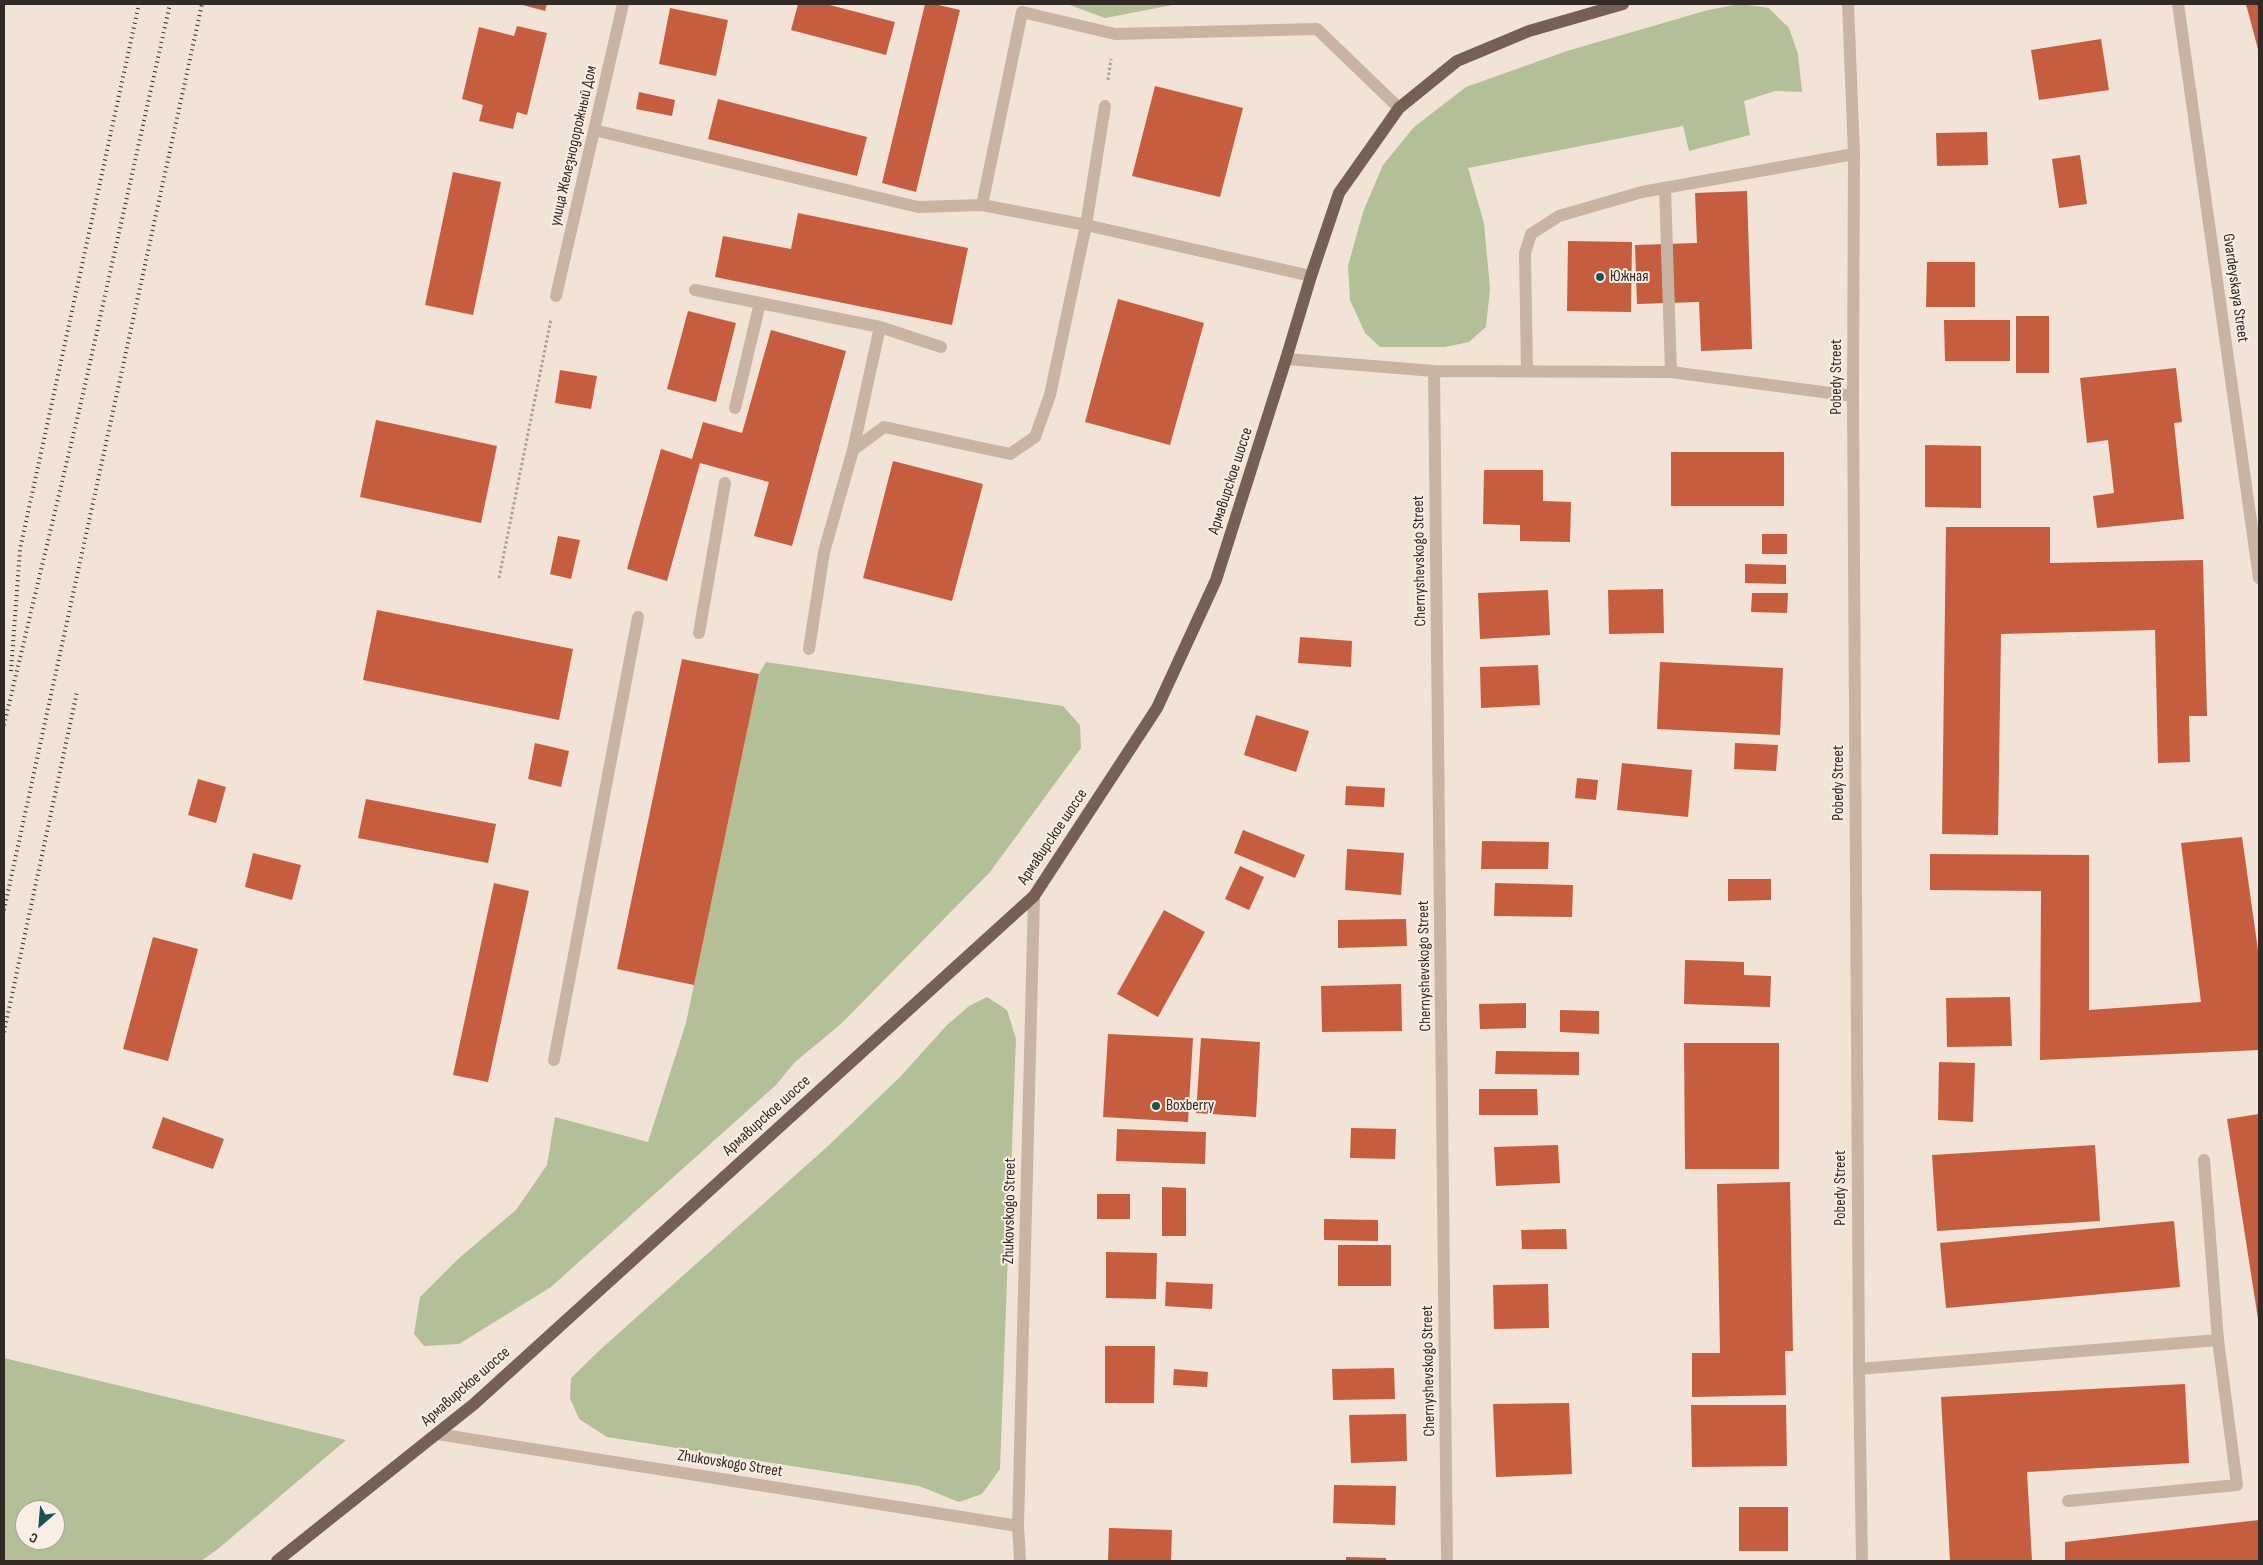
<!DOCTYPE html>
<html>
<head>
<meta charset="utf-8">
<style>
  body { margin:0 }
  #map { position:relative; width:2263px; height:1565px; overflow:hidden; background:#f1e4d7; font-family:"Sofia Sans Condensed",sans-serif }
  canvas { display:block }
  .frame { position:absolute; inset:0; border:5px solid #332925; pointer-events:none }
  .north { position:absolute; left:15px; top:1500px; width:50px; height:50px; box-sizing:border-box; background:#f9eee3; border:1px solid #aa9f97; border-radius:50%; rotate:207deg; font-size:14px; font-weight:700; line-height:20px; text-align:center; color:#332925 }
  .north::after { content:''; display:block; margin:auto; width:18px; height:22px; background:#1b5255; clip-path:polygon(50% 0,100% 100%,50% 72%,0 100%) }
</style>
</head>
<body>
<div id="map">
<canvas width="2263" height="1565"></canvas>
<div class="frame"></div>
<div class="north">С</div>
</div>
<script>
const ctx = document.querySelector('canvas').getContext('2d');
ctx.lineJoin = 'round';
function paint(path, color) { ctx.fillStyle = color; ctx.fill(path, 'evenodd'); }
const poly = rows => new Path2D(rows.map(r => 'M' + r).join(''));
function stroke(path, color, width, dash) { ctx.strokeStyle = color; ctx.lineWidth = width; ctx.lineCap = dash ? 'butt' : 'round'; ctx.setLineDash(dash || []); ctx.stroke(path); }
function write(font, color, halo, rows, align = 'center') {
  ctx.font = font + ' "Sofia Sans Condensed",sans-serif'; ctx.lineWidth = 4; ctx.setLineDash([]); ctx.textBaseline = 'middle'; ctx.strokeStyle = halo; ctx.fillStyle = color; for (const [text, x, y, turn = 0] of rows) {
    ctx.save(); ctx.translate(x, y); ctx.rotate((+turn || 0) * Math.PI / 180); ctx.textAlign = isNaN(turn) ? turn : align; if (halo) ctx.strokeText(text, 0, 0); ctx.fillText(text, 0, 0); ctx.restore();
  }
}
paint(poly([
  [1067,4,1178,4,1105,18],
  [1741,4,1769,8,1789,28,1798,54,1802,92,1775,91,1744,101,1750,135,1689,151,1683,126,1468,168,1484,223,1490,289,1486,327,1469,342,1445,347,1380,347,1365,333,1350,300,1348,266,1363,212,1383,165,1414,127,1466,87,1567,51,1708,10],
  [766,662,1063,706,1080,725,1081,748,990,872,841,1024,795,1062,776,1085,551,1287,459,1344,424,1346,414,1334,420,1297,458,1259,516,1210,547,1165,555,1117,648,1142,686,1023,759,674],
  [987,997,1007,1010,1016,1039,1000,1469,982,1494,959,1502,919,1486,607,1437,579,1419,570,1398,571,1378,602,1348,828,1146,900,1077,947,1025,969,1006],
  [4,1358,346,1440,218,1549,201,1561,4,1561],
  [25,1510,55,1510,55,1540,25,1540]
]), '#b3bf97');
paint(poly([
  [519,4,547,4,545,11],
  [798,4,826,4,895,22,886,55,791,30],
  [925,4,934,4,960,10,916,192,882,183],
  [2246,4,2259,4,2259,53],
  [670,8,728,20,716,76,659,64],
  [517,26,547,33,527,115,517,112,513,129,479,121,483,105,462,99,479,27,514,36],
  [2101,39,2109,90,2039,100,2031,50],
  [1155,86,1243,108,1220,197,1132,176],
  [639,92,675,100,672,116,636,109],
  [718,99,867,137,857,176,708,139],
  [1987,132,1988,165,1937,166,1936,133],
  [2080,155,2087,204,2059,208,2052,159],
  [453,172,501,182,473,315,425,305],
  [1747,191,1752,349,1701,351,1699,302,1637,304,1635,245,1697,243,1695,193],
  [798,213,968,248,952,325,715,277,723,236,791,249],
  [1568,241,1632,242,1631,312,1567,311],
  [1927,262,1975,262,1975,307,1926,307],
  [1118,299,1204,323,1170,445,1085,422],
  [688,311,736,323,716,402,667,389],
  [2016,316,2049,316,2049,373,2016,373],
  [1944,320,2010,320,2010,361,1945,361],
  [771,330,846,351,792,546,754,536,769,482,700,463,667,581,627,569,661,449,692,459,703,422,742,433],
  [2176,368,2182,422,2174,423,2184,519,2097,528,2093,496,2114,493,2108,440,2087,443,2080,378],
  [560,370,597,376,591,409,555,403],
  [376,420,497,446,481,523,360,497],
  [1925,445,1981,446,1981,508,1925,507],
  [1671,452,1784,452,1784,506,1671,506],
  [893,461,983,484,952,601,863,578],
  [1484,470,1543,470,1543,501,1571,502,1570,542,1520,541,1520,525,1483,524],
  [1946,527,2050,527,2050,563,2203,560,2207,716,2189,716,2190,762,2158,763,2155,630,2001,634,1998,835,1942,834],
  [1762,534,1787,534,1787,554,1762,554],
  [558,536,580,540,571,579,550,574],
  [1745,564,1786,565,1786,584,1745,583],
  [1663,589,1664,633,1609,634,1608,590],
  [1548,590,1550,635,1480,639,1478,593],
  [1752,593,1788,593,1787,613,1751,612],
  [377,610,573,649,559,720,363,680],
  [1300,637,1352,641,1351,667,1298,663],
  [682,659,759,674,694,985,617,969],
  [1660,662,1783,668,1780,735,1657,729],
  [1538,665,1540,705,1481,708,1480,667],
  [1256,715,1309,731,1296,772,1244,755],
  [535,743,569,751,561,787,528,779],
  [1735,743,1778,745,1776,771,1734,769],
  [1622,763,1692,770,1688,817,1617,810],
  [1577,778,1598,780,1596,800,1575,798],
  [198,779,226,787,216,823,188,815],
  [1346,786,1385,788,1384,807,1345,805],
  [366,799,496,824,488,863,358,838],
  [1243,830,1305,855,1295,878,1234,853],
  [2242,837,2259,957,2259,1050,2040,1060,2041,891,1930,890,1930,854,2089,855,2089,1010,2201,1002,2181,843],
  [1482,841,1549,842,1548,869,1481,869],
  [1347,849,1404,853,1401,895,1345,890],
  [253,853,301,865,292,900,245,887],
  [1240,866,1264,877,1249,910,1225,899],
  [1728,879,1771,879,1771,900,1728,901],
  [494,883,529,891,488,1082,453,1075],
  [1495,883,1573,885,1572,917,1494,916],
  [1164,910,1205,932,1158,1017,1117,994],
  [1406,919,1407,946,1338,948,1338,920],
  [153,937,198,949,168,1061,123,1049],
  [1685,960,1744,962,1744,975,1771,976,1770,1007,1684,1004],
  [1401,984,1402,1031,1322,1032,1321,986],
  [2010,997,2012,1046,1947,1047,1946,998],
  [1526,1003,1526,1028,1480,1029,1479,1004],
  [1560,1010,1599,1011,1599,1034,1560,1032],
  [1108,1034,1193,1038,1188,1122,1103,1117],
  [1201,1038,1260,1042,1256,1117,1196,1113],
  [1684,1043,1779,1043,1779,1169,1685,1169],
  [1496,1051,1579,1052,1579,1075,1495,1074],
  [1939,1062,1975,1063,1973,1122,1938,1120],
  [1479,1089,1537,1089,1538,1115,1479,1115],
  [2259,1114,2259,1319,2258,1319,2227,1119],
  [163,1117,224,1139,213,1169,152,1148],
  [1351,1128,1396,1129,1395,1159,1350,1158],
  [1117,1129,1206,1132,1205,1164,1116,1161],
  [1558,1145,1560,1183,1496,1186,1494,1147],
  [2095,1145,2100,1221,1937,1231,1932,1155],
  [1790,1182,1793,1351,1785,1351,1786,1395,1692,1397,1692,1353,1720,1353,1717,1184],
  [1162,1187,1186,1188,1186,1236,1162,1236],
  [1097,1194,1130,1194,1130,1219,1097,1219],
  [1324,1219,1378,1220,1378,1241,1324,1240],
  [2174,1221,2180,1287,1946,1308,1940,1243],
  [1566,1229,1567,1249,1522,1249,1521,1230],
  [1338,1245,1391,1245,1391,1286,1338,1286],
  [1106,1252,1157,1253,1156,1299,1106,1298],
  [1166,1282,1213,1284,1212,1309,1165,1306],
  [1548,1284,1549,1328,1494,1329,1493,1285],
  [1105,1346,1155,1346,1154,1403,1105,1403],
  [1394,1368,1395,1399,1333,1400,1332,1369],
  [1174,1369,1208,1372,1207,1387,1173,1385],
  [2185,1384,2189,1463,2027,1472,2032,1561,1950,1561,1941,1397],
  [1569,1403,1572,1474,1496,1477,1493,1404],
  [1691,1405,1786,1405,1787,1466,1692,1467],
  [1406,1414,1407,1461,1351,1463,1349,1415],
  [1334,1485,1396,1486,1395,1525,1333,1523],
  [1739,1507,1788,1507,1788,1551,1739,1551],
  [2259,1520,2259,1561,2065,1561,2065,1542],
  [1109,1528,1172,1530,1171,1561,1108,1561],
  [1346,1557,1386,1558,1386,1561,1346,1561]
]), '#c75d3f');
stroke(poly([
  [1108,80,1111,59],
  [499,578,551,319]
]), '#b49d8d', 3, [2.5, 2.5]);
stroke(poly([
  [1848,4,1854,154,1853,396,1859,1369,1862,1561],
  [2178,4,2259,578],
  [594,130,918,207,982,205,1086,225,1311,276],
  [1665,188,1671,372],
  [982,205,1022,12,1115,34,1317,29,1399,108],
  [695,290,880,327,941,347],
  [556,296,623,4],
  [1286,359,1434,371,1671,372,1853,396],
  [1434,371,1447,1561],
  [1527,371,1525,253,1531,234,1559,216,1642,192,1854,154],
  [735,408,760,303],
  [853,450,880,327],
  [699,633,725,483],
  [809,649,824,552,853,450,884,427,1010,454,1035,437,1050,395,1086,225,1105,106],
  [554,1060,638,617],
  [1859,1369,2218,1340],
  [437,1434,1018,1526],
  [2068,1501,2237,1485,2218,1340,2204,1160],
  [1020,1561,1018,1526,1034,896]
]), '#c9b4a3', 12);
stroke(poly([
  [277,1561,474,1404,1034,896,1157,708,1216,580,1286,359,1311,276,1339,193,1399,108,1457,61,1529,31,1623,4]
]), '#766056', 12);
stroke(poly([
  [11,671,20,549,139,4],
  [4,725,83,394,170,4],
  [4,910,202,4],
  [4,1032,77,692]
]), '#332925', 4, [1, 4]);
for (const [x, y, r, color] of [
  [1600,277,5,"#1b5255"],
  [1156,1106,5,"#1b5255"]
]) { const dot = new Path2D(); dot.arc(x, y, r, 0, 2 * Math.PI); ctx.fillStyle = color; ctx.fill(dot); stroke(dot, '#f9eee3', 2); }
write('16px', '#332925', '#f9eee3', [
  ["улица Железнодорожный Дом",574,146,-77],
  ["Gvardeyskaya Street",2235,288,82],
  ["Pobedy Street",1837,377,-90],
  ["Армавирское шоссе",1231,481,-72],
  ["Chernyshevskogo Street",1420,561,-91],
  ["Pobedy Street",1839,783,-90],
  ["Армавирское шоссе",1053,837,-56],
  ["Chernyshevskogo Street",1425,966,-91],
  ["Армавирское шоссе",767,1116,-42],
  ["Pobedy Street",1841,1188,-90],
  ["Zhukovskogo Street",1010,1211,-89],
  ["Chernyshevskogo Street",1429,1371,-91],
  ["Армавирское шоссе",466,1387,-41],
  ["Zhukovskogo Street",730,1464,9]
]);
write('16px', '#332925', '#f9eee3', [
  ["Южная",1610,277],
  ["Boxberry",1166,1106]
], 'left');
</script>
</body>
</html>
